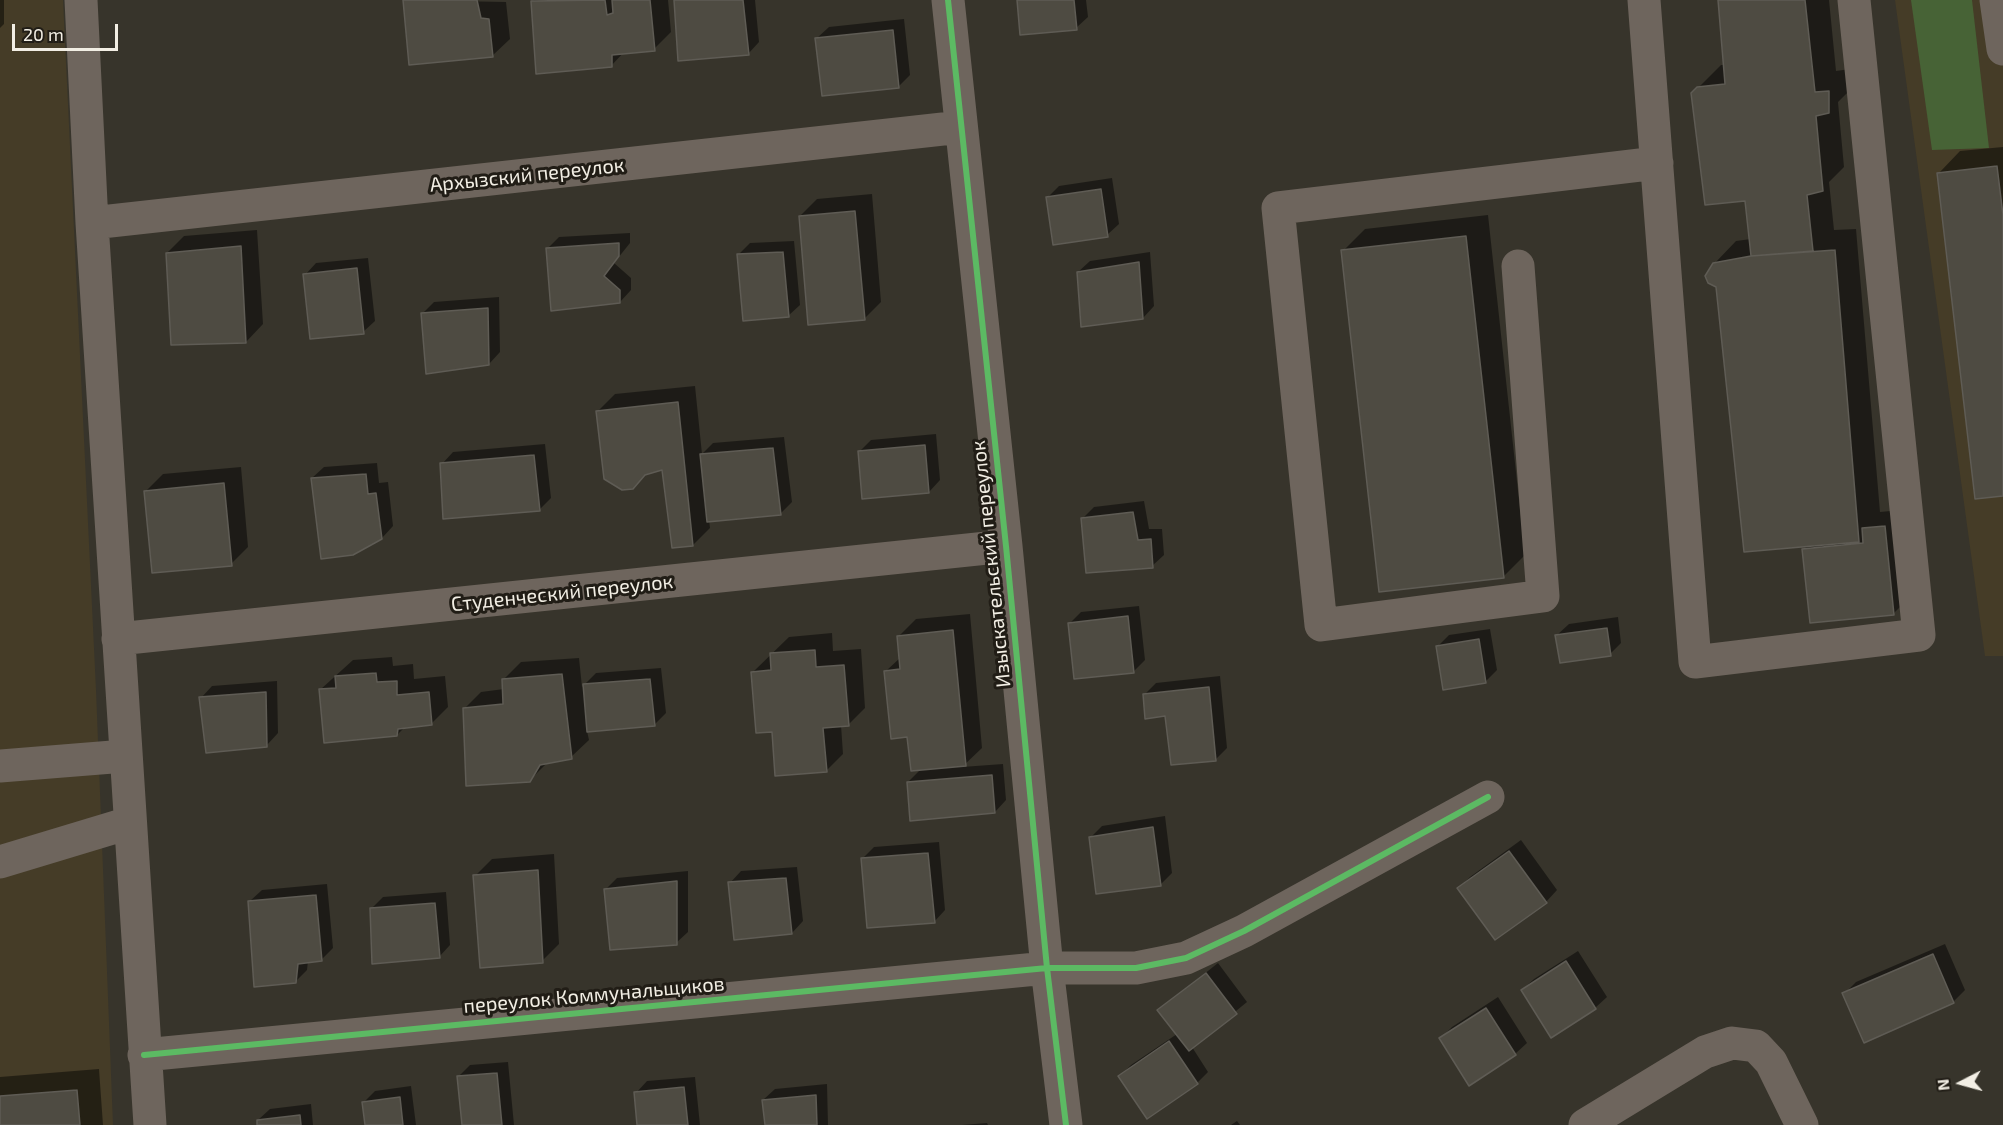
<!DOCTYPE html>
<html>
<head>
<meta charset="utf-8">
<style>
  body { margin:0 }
  #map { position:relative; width:2003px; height:1125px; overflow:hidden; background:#37342b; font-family:"Exo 2",sans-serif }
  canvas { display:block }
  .north { position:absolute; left:1931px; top:1053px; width:60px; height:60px; -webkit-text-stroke:4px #211d16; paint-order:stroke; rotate:264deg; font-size:16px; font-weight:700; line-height:24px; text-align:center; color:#f2eee4 }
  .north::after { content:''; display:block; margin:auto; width:21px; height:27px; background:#f2eee4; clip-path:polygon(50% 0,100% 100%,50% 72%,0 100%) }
  .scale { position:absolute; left:12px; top:24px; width:106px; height:27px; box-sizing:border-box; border:3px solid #f2eee4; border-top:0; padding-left:8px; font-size:18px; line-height:21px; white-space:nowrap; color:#f2eee4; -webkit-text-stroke:4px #211d16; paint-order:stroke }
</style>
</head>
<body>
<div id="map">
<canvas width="2003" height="1125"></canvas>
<div class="north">N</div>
<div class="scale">20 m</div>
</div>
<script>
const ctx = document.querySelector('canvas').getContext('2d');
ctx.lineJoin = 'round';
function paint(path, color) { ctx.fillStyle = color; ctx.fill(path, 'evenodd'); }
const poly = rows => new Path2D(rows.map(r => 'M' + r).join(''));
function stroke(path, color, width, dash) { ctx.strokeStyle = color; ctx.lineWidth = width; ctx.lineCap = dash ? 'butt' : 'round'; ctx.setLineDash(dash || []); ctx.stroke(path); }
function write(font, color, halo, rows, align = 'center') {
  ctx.font = font + ' "Exo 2",sans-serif'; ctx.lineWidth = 6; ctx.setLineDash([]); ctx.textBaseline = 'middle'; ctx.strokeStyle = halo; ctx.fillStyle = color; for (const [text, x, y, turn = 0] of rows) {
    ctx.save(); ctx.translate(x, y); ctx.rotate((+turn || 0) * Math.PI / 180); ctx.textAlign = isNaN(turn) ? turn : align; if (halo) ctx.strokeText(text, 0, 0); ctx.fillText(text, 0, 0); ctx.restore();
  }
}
paint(poly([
  [0,0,63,0,96,690,113,1125,0,1125],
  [1895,0,2003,0,2003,656,1985,656]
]), '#453c27');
paint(poly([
  [1911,0,1972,0,1989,148,1932,150]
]), '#476336');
paint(poly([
  [0,0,4,0,4,24,0,28],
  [404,0,506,2,510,39,492,56],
  [534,0,668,0,671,32,654,49,624,52,611,66,532,2],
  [676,0,755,0,759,42,748,54],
  [1019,0,1086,0,1088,17,1076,28],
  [1720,0,1829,0,1836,71,1850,69,1851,89,1838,102,1844,167,1829,182,1834,230,1856,229,1880,512,1901,510,1911,596,1894,613,1804,549,1808,545,1718,286,1714,264,1736,241,1751,239,1746,199,1692,94,1721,65,1725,65],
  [904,19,910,75,898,87,817,38,829,27],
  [2003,147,2003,494,1939,173,1960,151],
  [1112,178,1119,224,1107,235,1048,197,1059,186],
  [872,194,881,302,864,319,800,216,817,199],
  [1488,215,1525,555,1503,577,1343,251,1365,229],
  [257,230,263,324,246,342,167,253,184,236],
  [630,233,630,243,614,263,631,278,631,290,620,302,547,249,559,237],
  [794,241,800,305,788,316,739,254,750,243],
  [1150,252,1154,306,1143,318,1078,272,1090,261],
  [368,258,375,321,363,332,305,275,316,263],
  [499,297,500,352,489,364,423,313,434,302],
  [695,386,702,454,713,443,784,437,792,502,780,514,709,520,710,528,693,545,663,469,598,411,615,394],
  [936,434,940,480,929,492,859,452,871,440],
  [545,444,551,498,540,509,442,464,453,452],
  [377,463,379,483,388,482,393,526,382,538,312,478,324,467],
  [241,467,248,547,231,564,146,491,163,474],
  [1144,501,1149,529,1162,529,1164,555,1152,566,1083,518,1094,507],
  [1139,606,1145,660,1134,671,1070,623,1081,612],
  [970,614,982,748,962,767,1003,764,1006,800,995,812,908,782,922,768,886,671,901,657,899,636,916,619],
  [1618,617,1621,643,1610,654,1557,635,1569,624],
  [1490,629,1497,670,1485,682,1438,646,1449,635],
  [832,633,833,651,861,649,865,708,848,725,841,725,843,754,826,771,773,730,753,672,789,637],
  [392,657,393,666,413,664,414,679,445,676,448,707,431,724,405,727,397,735,321,689,353,660],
  [579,658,582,687,596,673,661,668,666,713,654,725,587,731,589,740,571,757,546,764,529,781,464,709,481,692,504,689,504,679,521,662],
  [1220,676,1227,748,1216,759,1145,694,1156,683],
  [277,681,278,733,267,745,201,698,212,686],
  [1165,816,1172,873,1161,884,1090,838,1102,826],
  [1521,840,1557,890,1546,902,1459,888,1470,877],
  [939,842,945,910,934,922,862,859,874,847],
  [554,854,559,944,542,961,475,876,492,859],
  [797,867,803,921,792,933,730,883,741,871],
  [688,871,688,932,676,943,606,889,617,878],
  [327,884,333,948,322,959,308,961,307,970,296,981,250,901,262,890],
  [446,892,450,945,439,957,371,909,383,897],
  [1945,944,1965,990,1953,1002,1844,994,1856,982],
  [1578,951,1607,997,1595,1008,1522,990,1534,979],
  [1218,963,1247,1002,1192,1047,1208,1072,1197,1083,1120,1076,1131,1065,1177,1034,1159,1010],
  [1498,997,1527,1043,1515,1054,1441,1038,1452,1027],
  [508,1062,514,1125,463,1125,459,1076,470,1065],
  [99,1069,103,1125,0,1125,0,1077],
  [695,1077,700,1125,639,1125,636,1093,647,1081],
  [827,1084,828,1125,766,1125,763,1100,775,1089],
  [411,1086,416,1125,366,1125,363,1103,375,1091],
  [311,1104,313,1125,259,1125,258,1120,270,1109],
  [1237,1121,1240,1125,1231,1125],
  [987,1123,988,1125,962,1125]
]), '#0007');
const building = poly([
  [403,0,477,0,481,18,489,19,493,57,409,65,403,0],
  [605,0,607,15,613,13,612,0,650,0,655,51,612,55,612,67,536,74,531,1,605,0],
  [674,0,743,0,749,55,678,61,674,0],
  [1017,0,1074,0,1077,30,1020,35,1017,0],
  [1718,0,1805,0,1815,92,1829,91,1829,113,1816,116,1823,191,1807,195,1813,251,1751,256,1745,201,1705,205,1691,93,1697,87,1725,84,1718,0],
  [893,30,899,88,822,96,815,38,893,30],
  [1997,166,2003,215,2003,496,1975,499,1937,173,1997,166],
  [1101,189,1108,237,1053,245,1046,197,1101,189],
  [855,211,865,320,808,325,799,216,855,211],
  [1466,236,1504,578,1379,592,1341,250,1466,236],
  [619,243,619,256,604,276,620,290,620,303,551,311,546,248,619,243],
  [241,246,246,343,171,345,166,253,241,246],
  [1835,250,1859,542,1744,552,1716,287,1708,283,1705,276,1713,263,1751,256,1835,250],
  [783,252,789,317,743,321,737,254,783,252],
  [1139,262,1143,319,1081,327,1077,272,1139,262],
  [357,268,364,334,310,339,303,274,357,268],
  [488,308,489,365,426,374,421,313,488,308],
  [678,402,693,546,672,548,662,470,645,475,633,489,622,490,604,479,596,411,678,402],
  [925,445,929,493,862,499,858,451,925,445],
  [773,448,781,515,707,522,700,454,773,448],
  [534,455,540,511,443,519,440,463,534,455],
  [366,474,368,494,376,493,382,539,353,555,321,559,311,478,366,474],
  [224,483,232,566,152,573,144,491,224,483],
  [1133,512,1138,540,1151,539,1153,568,1086,573,1081,518,1133,512],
  [1885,526,1894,615,1810,623,1802,549,1863,543,1862,528,1885,526],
  [1128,616,1134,673,1074,679,1068,623,1128,616],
  [1607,628,1611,656,1560,663,1555,635,1607,628],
  [953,630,966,766,911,771,907,737,891,739,884,671,900,669,897,636,953,630],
  [1479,639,1486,683,1443,690,1436,646,1479,639],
  [815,650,816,667,844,665,849,726,823,728,827,772,775,776,772,732,756,733,751,672,771,670,770,653,815,650],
  [376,673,377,682,397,681,397,695,429,692,432,725,398,729,397,736,324,743,319,689,336,688,335,676,376,673],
  [562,674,572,759,540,765,530,782,466,786,463,708,503,704,502,679,562,674],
  [650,679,655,726,587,732,583,684,650,679],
  [1209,687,1216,761,1171,765,1165,716,1145,719,1143,694,1209,687],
  [266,692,267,747,206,753,199,697,266,692],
  [992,775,995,813,910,821,907,782,992,775],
  [1153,827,1161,886,1096,894,1089,837,1153,827],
  [1509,851,1547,903,1495,940,1457,888,1509,851],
  [928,853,935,923,867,928,861,858,928,853],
  [538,870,543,963,480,968,473,875,538,870],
  [786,878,792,934,734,940,728,882,786,878],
  [677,881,677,945,610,950,604,889,677,881],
  [316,895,322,961,298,964,296,983,254,987,248,901,316,895],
  [435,903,440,958,372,964,370,908,435,903],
  [1933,954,1954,1003,1864,1043,1842,993,1933,954],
  [1566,961,1596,1009,1551,1038,1521,990,1566,961],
  [1206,973,1237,1014,1189,1051,1157,1010,1206,973],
  [1486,1008,1516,1055,1469,1086,1439,1038,1486,1008],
  [1169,1041,1198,1084,1147,1119,1118,1076,1169,1041],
  [497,1073,502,1125,462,1125,457,1076,497,1073],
  [684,1087,688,1125,637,1125,634,1092,684,1087],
  [77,1090,80,1125,0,1125,0,1096,77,1090],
  [816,1095,817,1125,765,1125,762,1100,816,1095],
  [400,1097,403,1125,365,1125,362,1102,400,1097],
  [300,1115,301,1125,257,1125,257,1120,300,1115]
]);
paint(building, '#4e4b42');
stroke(building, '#5f5c55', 1.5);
stroke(poly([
  [81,0,92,223,150,1125],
  [948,0,1006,546,1047,968,1066,1125],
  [1644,0,1695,662,1919,635,1854,0],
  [1996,0,2003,49],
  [92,223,961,127],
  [1518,266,1543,596,1321,625,1278,208,1657,163],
  [118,639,1006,546],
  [0,766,125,756],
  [0,862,129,823],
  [144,1055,1047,968,1136,968,1186,958,1244,931,1488,797],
  [1585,1125,1705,1052,1732,1043,1756,1046,1771,1062,1802,1125]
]), '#6e655d', 33);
stroke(poly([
  [948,0,1006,546,1047,968,1066,1125],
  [144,1055,1047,968,1136,968,1186,958,1244,931,1488,797]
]), '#5cba63', 6);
write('20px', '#f2eee4', '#211d16', [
  ["Архызский переулок",527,175,-6],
  ["Изыскательский переулок",991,564,-96],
  ["Студенческий переулок",562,593,-6],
  ["переулок Коммунальщиков",594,995,-5]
]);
</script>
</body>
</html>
